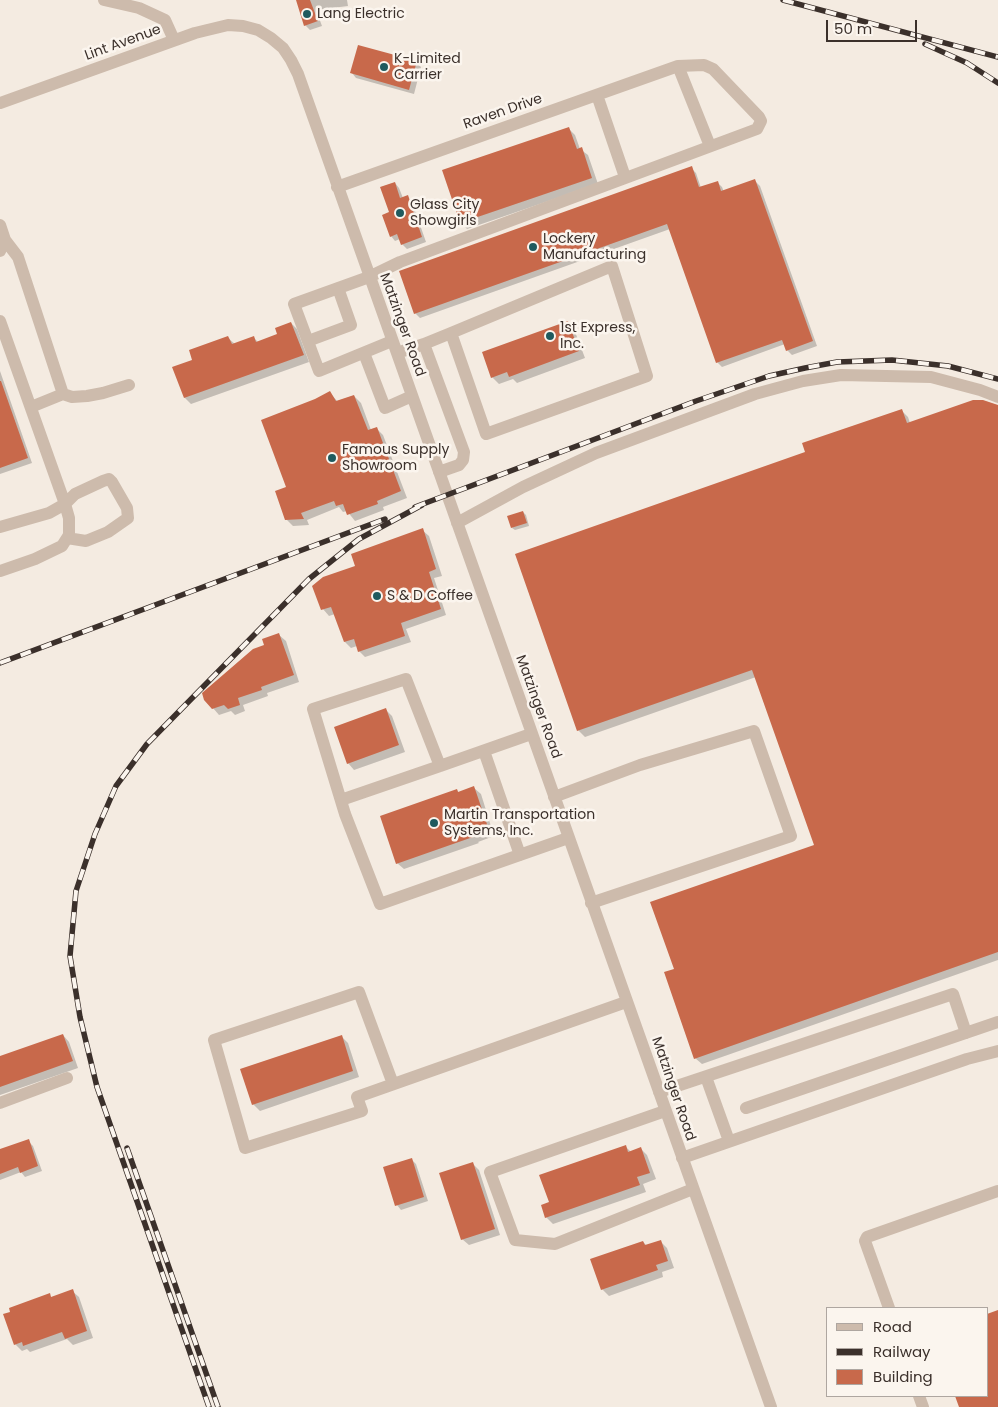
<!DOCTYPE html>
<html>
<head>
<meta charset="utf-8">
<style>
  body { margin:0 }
  #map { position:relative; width:998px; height:1407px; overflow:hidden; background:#f4ebe1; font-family:Poppins,sans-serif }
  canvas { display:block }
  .legend { position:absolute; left:826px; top:1307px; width:162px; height:90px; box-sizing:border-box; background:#fbf5ee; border:1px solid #aea6a0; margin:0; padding:6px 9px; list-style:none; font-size:15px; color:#3b302b }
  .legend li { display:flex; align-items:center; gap:10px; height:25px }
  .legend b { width:25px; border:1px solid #aea6a0 }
  .scale { position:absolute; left:826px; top:20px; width:91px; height:22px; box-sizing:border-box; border:2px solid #3b302b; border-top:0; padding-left:6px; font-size:15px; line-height:18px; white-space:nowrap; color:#3b302b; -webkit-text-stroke:4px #fbf5ee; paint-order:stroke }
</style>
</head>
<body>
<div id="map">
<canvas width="998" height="1407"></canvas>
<ul class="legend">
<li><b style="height:6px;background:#cdbbac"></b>Road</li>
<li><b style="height:6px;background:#3b302b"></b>Railway</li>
<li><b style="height:14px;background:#c8694b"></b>Building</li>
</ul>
<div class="scale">50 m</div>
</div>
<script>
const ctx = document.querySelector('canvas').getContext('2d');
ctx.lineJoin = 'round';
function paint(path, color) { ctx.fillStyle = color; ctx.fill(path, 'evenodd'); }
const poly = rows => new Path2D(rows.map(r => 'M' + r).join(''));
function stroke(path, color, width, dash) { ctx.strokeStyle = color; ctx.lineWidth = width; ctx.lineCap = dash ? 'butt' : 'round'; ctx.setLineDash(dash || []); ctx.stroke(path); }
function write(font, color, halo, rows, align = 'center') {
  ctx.font = font + ' Poppins,sans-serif'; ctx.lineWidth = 5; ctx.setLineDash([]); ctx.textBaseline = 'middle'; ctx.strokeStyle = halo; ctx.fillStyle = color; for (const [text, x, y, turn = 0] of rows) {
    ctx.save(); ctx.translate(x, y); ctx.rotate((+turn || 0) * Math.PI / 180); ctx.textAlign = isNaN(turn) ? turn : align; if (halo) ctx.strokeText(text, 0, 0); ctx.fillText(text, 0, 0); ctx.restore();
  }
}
paint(poly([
  [297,0,347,0,348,6,316,10,322,26,310,30,305,25],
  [416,63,421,67,414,94,356,78,352,73],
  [569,129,575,135,580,149,588,155,598,184,467,229,461,222],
  [691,168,696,173,701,188,717,182,722,187,724,192,755,181,760,186,817,346,792,355,787,350,785,344,722,367,717,362,670,229,420,318,415,313],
  [395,183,399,188,403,198,407,197,412,202,426,242,407,249,402,244,400,239,395,241,391,236,391,213],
  [291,323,297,329,309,362,191,404,185,398,194,360,228,338,235,344,254,338,258,342,278,335],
  [567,323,574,329,585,358,517,383,513,379,499,384,492,377],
  [0,371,32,463,0,474],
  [330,393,338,402,354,396,361,403,371,430,376,428,383,435,407,498,383,507,384,510,355,521,347,511,343,512,339,507,307,520,309,525,293,526,286,519,287,488,315,400],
  [998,406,998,960,702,1064,695,1058,675,970,815,846,756,677,585,737,578,730,807,453,901,410,908,417,910,423],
  [523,512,526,515,529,526,515,530,512,528],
  [422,530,429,536,442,576,434,578,446,615,406,629,411,642,365,657,359,651,357,646,351,648,345,642,335,614,329,616,323,609,356,567],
  [279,635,286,641,299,682,267,693,268,696,243,705,245,711,235,715,231,711,219,715,213,708,266,646],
  [386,710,392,716,405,752,354,770,348,763],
  [474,788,481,794,494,836,478,842,479,843,404,869,397,863,457,790,459,793],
  [63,1035,69,1042,78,1068,0,1095,0,1057],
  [341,1036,348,1043,359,1077,260,1111,253,1104],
  [28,1141,33,1146,42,1171,25,1177,21,1172,0,1180,0,1151],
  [625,1146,631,1152,641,1149,647,1155,656,1179,643,1184,646,1192,553,1224,546,1217,551,1203],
  [411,1159,416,1164,428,1201,401,1210,397,1205],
  [472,1163,479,1170,500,1235,469,1245,462,1239],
  [660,1241,667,1248,674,1268,662,1272,663,1277,609,1296,602,1289,643,1242,647,1246],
  [72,1291,79,1297,93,1338,73,1345,67,1339,30,1352,27,1349,22,1351,15,1344,49,1295,52,1298],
  [998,1312,998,1407,960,1407,957,1396,987,1396,987,1316]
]), '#0003');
paint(poly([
  [296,0,310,0,318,21,304,26],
  [358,45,417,61,409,90,350,73],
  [569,127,577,149,582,147,592,178,460,223,442,170],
  [692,166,699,187,718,181,721,191,755,179,813,341,786,351,782,340,716,363,667,224,414,314,399,271],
  [395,182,400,198,408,195,422,237,401,245,397,234,390,237,382,215,389,212,380,187],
  [568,321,579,351,509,377,507,372,491,378,482,352],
  [291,322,304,355,184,398,172,367,192,360,189,350,228,336,232,344,254,336,256,342,277,334,275,328],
  [0,381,1,381,28,458,0,468],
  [330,391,336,401,354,395,368,430,377,427,401,491,377,501,378,504,347,515,343,504,336,506,334,501,301,513,304,519,285,520,275,491,286,487,261,420,315,399],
  [973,400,983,400,998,405,998,952,694,1059,664,972,674,969,650,902,814,845,752,670,577,731,515,554,805,452,802,443,902,409,907,423],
  [523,511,527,523,511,528,507,516],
  [423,528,436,569,429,572,441,609,401,623,405,636,358,652,354,639,344,642,331,607,321,610,312,586,323,577,355,566,351,554],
  [279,633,294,675,261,687,262,690,238,698,240,705,228,709,224,705,212,709,204,700,202,693,253,649,264,645,262,639],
  [386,708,399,745,347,764,334,727],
  [474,786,489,830,473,835,473,837,396,864,380,816,457,789,458,792],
  [63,1034,73,1061,0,1087,0,1056],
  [342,1035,353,1071,252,1105,240,1069],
  [29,1139,38,1166,20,1173,18,1167,0,1174,0,1149],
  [626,1145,628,1152,641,1147,650,1173,637,1177,640,1185,545,1218,541,1205,549,1202,539,1175],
  [412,1158,424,1197,395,1206,383,1167],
  [473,1162,495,1229,461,1240,439,1173],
  [661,1240,668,1261,656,1265,658,1270,601,1290,590,1259,643,1241,645,1245],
  [73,1289,87,1331,65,1339,62,1332,23,1346,22,1342,14,1345,3,1314,10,1312,9,1308,50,1293,51,1297],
  [998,1310,998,1407,959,1407,955,1396,987,1396,987,1314]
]), '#c8694b');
stroke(poly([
  [104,0,139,8,165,20,174,40],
  [678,66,710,146],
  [597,95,625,177],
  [0,103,195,33,228,25,243,26,258,30,271,38,283,48,291,60,298,74,771,1407],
  [337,187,678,66,704,65,713,69,759,117,761,121,757,129,400,262,369,277,294,304,319,371,392,341],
  [0,225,5,240,0,251],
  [5,240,18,257,63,394,72,397,87,396,103,393,129,385],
  [0,321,65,504,69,518,69,535,62,546,35,559,0,571],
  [308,341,351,325,338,288],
  [424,344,464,452,463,460,459,465,439,472],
  [364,353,385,408,412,396],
  [397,353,424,344,451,333,612,266,647,376,486,434,451,333],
  [31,407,63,394],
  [457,523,523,487,596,453,755,394,803,381,841,375,931,377,980,390,998,397],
  [0,527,49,513,65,504,75,494,103,481,109,479,112,482,127,508,128,518,108,532,86,541,67,538],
  [531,734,440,766,406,679,313,709,345,814,380,904,568,838],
  [484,751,520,855],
  [554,797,640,765,754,731,791,836,591,903],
  [341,800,440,766],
  [706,1077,729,1141],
  [393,1084,359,992,214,1040,245,1148,362,1111,357,1097,626,1002],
  [659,1092,953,994,966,1033],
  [0,1103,67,1078],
  [746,1108,998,1022],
  [665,1111,490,1172,515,1240,555,1244,693,1189],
  [682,1158,967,1059,998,1051],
  [889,1308,865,1241,867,1237,998,1191],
  [919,1396,923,1407]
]), '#cdbbac', 12);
const rail = poly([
  [783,0,998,57],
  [925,44,967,63,998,83],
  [415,507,696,401,769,376,805,368,837,362,892,360,948,366,998,379],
  [0,663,385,519],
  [127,1148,218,1407],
  [209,1407,97,1087,80,1017,70,956,76,891,95,834,116,786,147,744,309,579,359,539,422,505]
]);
stroke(rail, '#3b302b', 5.5);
stroke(rail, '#fbf5ee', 4, [11]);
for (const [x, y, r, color] of [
  [307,14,5,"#1f5a5e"],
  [384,67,5,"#1f5a5e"],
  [400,213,5,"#1f5a5e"],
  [533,247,5,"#1f5a5e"],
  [550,336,5,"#1f5a5e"],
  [332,458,5,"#1f5a5e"],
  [377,596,5,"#1f5a5e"],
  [434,823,5,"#1f5a5e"]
]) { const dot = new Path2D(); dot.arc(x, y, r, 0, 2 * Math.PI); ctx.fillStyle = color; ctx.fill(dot); stroke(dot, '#fbf5ee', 2); }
write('14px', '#3b302b', '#fbf5ee', [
  ["Lang Electric",317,14],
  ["K-Limited",394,59],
  ["Carrier",394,75],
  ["Glass City",410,205],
  ["Showgirls",410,221],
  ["Lockery",543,239],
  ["Manufacturing",543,255],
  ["1st Express,",560,328],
  ["Inc.",560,344],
  ["Famous Supply",342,450],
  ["Showroom",342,466],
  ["S & D Coffee",387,596],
  ["Martin Transportation",444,815],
  ["Systems, Inc.",444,831]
], 'left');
write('14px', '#3b302b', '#fbf5ee', [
  ["Lint Avenue",123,43,-20],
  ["Raven Drive",503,112,-19],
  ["Matzinger Road",402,325,70],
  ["Matzinger Road",538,707,70],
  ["Matzinger Road",673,1089,71]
]);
</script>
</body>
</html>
